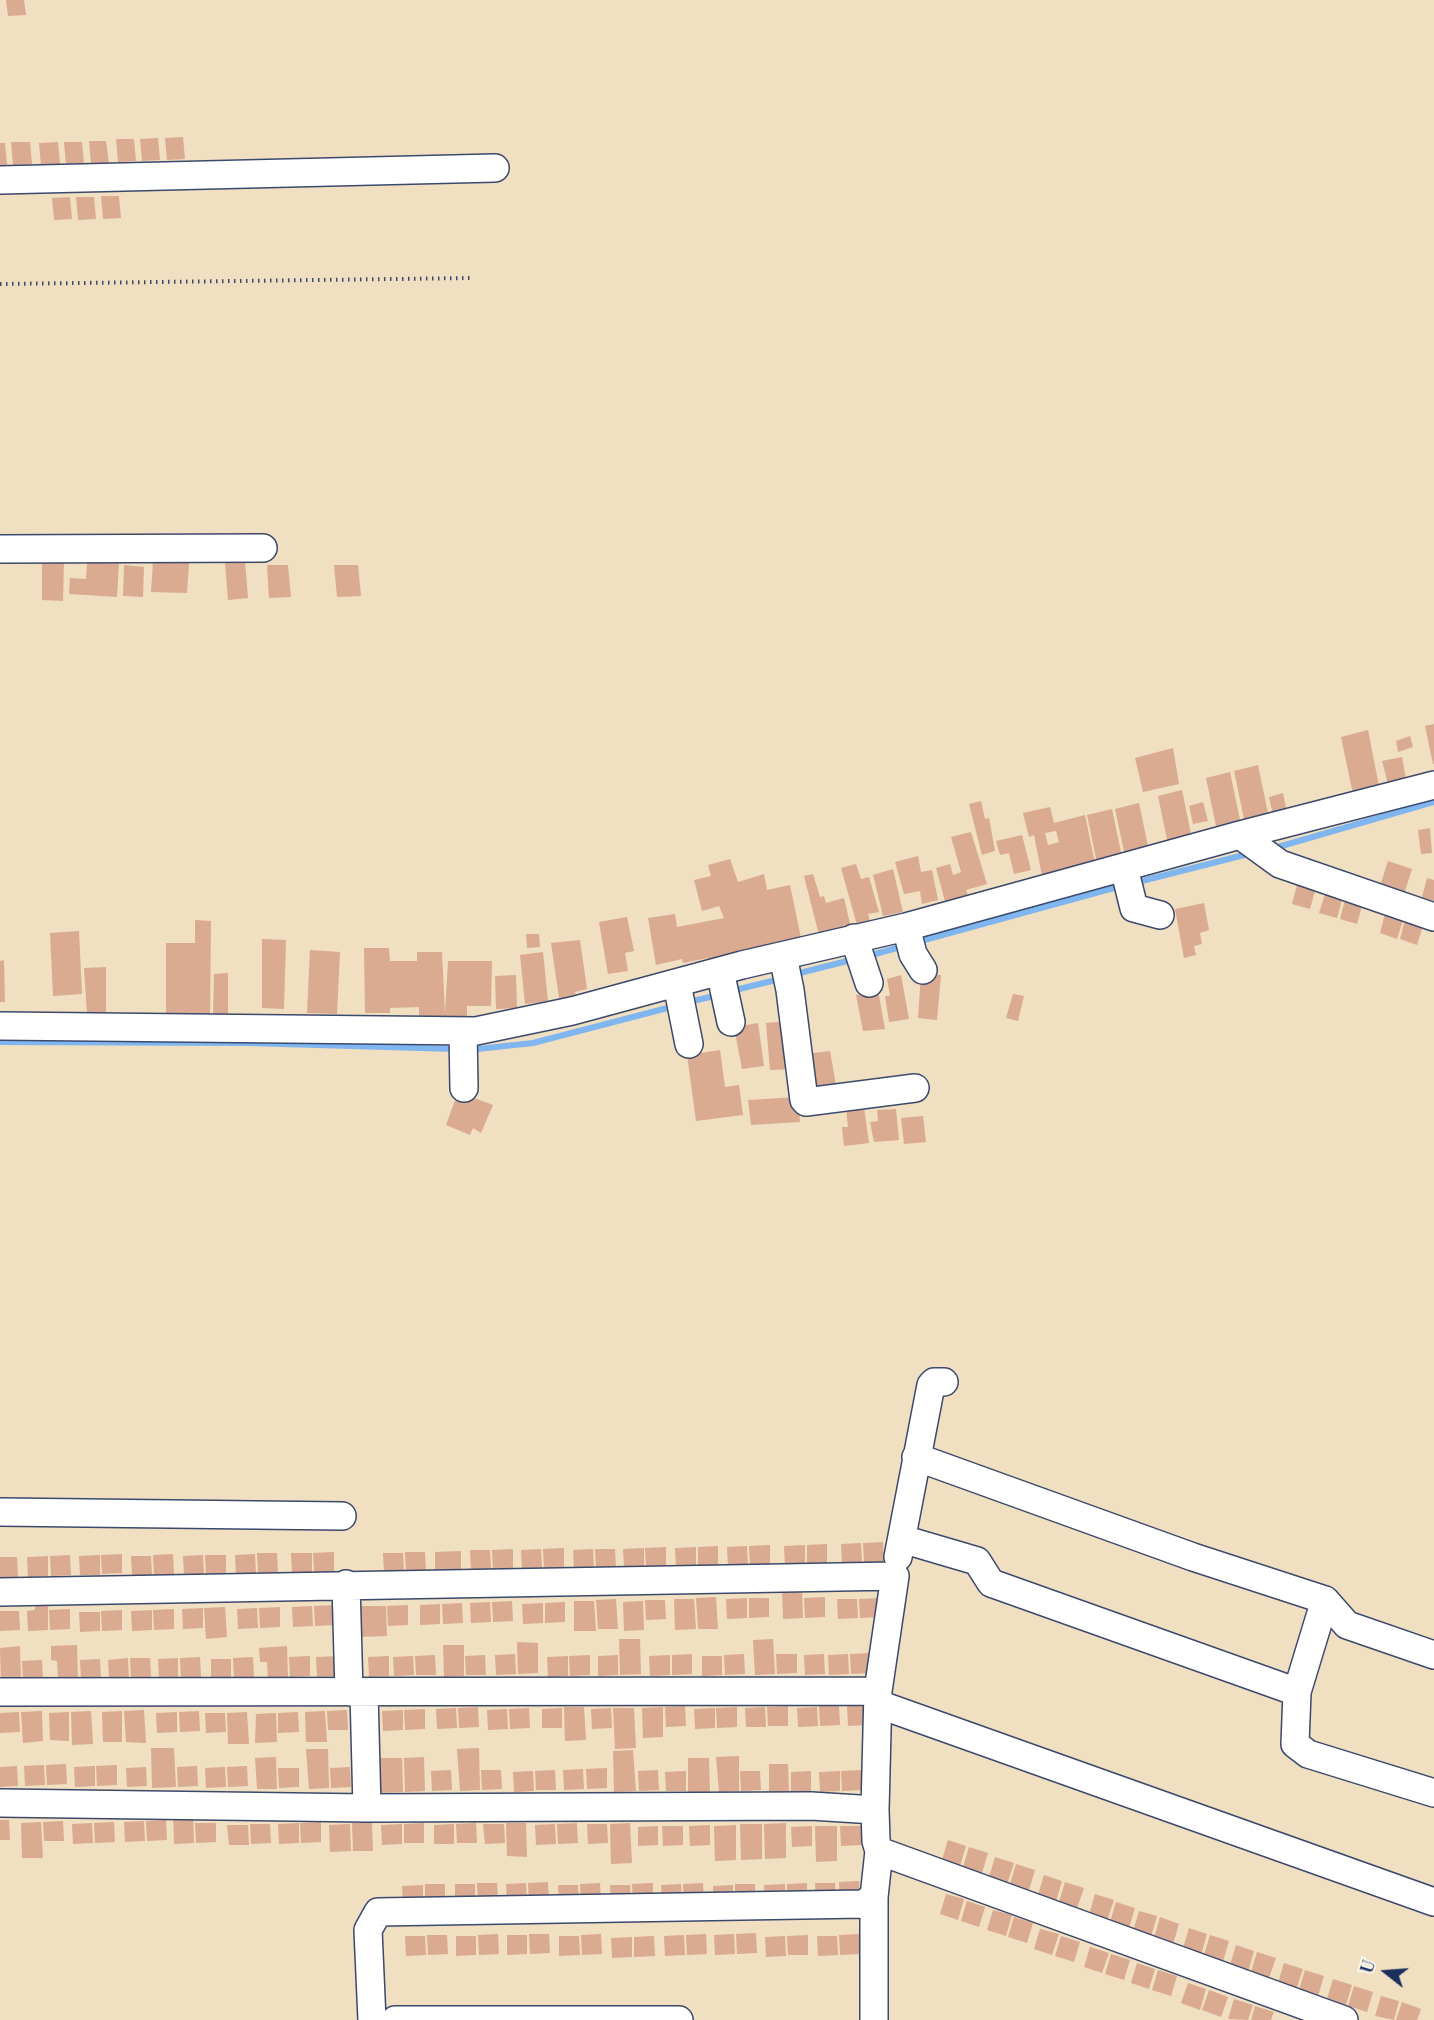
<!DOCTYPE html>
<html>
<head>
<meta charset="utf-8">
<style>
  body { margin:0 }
  #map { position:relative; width:1434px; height:2020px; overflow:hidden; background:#f0dfc0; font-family:"Libre Bodoni",serif }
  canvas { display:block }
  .north { position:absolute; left:1356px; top:1942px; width:60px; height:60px; -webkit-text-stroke:4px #fbf7ec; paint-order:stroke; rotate:287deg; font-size:16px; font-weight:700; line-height:24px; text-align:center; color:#1b2f5e }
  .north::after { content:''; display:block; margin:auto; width:21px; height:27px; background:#1b2f5e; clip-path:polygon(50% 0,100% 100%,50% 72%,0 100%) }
</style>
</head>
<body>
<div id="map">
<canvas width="1434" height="2020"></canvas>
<div class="north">U</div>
</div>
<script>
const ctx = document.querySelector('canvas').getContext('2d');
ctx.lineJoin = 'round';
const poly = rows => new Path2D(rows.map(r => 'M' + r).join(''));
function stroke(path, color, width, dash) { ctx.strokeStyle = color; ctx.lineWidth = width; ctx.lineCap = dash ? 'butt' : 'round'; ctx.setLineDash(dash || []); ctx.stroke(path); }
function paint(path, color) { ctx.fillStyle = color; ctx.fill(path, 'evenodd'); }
stroke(poly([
  [1271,849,1434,802],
  [1134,883,1252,853],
  [917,942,1121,886],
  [868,956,904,946],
  [792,975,855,959],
  [731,991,780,979],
  [688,1002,719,995],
  [0,1042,247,1043,455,1049],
  [468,1050,533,1043,675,1006]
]), '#7fb6ef', 6);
paint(poly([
  [6,0,24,0,26,15,8,16],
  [183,137,185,159,167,160,165,138],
  [158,138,160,160,142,161,140,139],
  [116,139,134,139,136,161,118,162],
  [89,141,106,141,109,163,91,164],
  [11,142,30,142,32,164,13,165],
  [58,142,60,164,41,166,39,143],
  [64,142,82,142,84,164,66,165],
  [0,143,5,143,7,165,0,165],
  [101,196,119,196,121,218,103,219],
  [70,197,72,219,54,220,52,198],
  [76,197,94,197,96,219,78,220],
  [42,559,64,560,63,601,42,600],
  [153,561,189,563,187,593,151,592],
  [245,561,248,598,228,600,225,562],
  [87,562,119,563,117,597,69,594,70,578,86,579],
  [124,565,144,567,143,597,123,596],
  [267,565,288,565,291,597,269,598],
  [334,565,358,565,361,596,337,597],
  [1434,724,1434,764,1433,764,1425,726],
  [1368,730,1379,786,1353,794,1341,737],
  [1410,736,1413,747,1398,752,1396,741],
  [1173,748,1179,784,1143,792,1135,758],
  [1402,757,1406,779,1388,784,1382,761],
  [1258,765,1268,813,1244,819,1234,771],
  [1230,772,1240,820,1216,826,1206,778],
  [1182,790,1192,839,1168,844,1158,796],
  [1283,793,1287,812,1273,815,1269,797],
  [981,801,985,819,989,818,995,851,982,855,969,804],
  [1203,802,1208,821,1193,824,1189,806],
  [1139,803,1149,851,1125,856,1115,809],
  [1050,807,1054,823,1085,815,1095,863,1042,876,1034,835,1029,837,1023,813],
  [1056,831,1059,842,1048,845,1045,833],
  [1112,809,1122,857,1097,863,1087,815],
  [1430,828,1432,853,1421,854,1418,830],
  [971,832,987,884,966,890,969,899,946,905,936,868,950,864,953,875,961,872,951,837],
  [1022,835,1031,870,1014,874,1009,853,1000,855,996,841],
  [918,856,921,872,932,870,938,900,922,904,920,891,904,894,895,862],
  [730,859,738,882,764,874,767,890,790,885,801,938,778,942,780,949,755,954,753,948,730,953,732,962,709,967,708,958,683,963,682,959,656,965,648,918,675,914,677,927,724,918,719,906,702,911,694,880,711,876,708,865],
  [1388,861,1412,869,1404,894,1380,886],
  [856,864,861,879,869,877,879,912,868,914,870,921,857,925,841,868],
  [893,869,903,912,883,916,873,875],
  [813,874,820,897,824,896,826,903,844,898,851,928,819,935,804,876],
  [1427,878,1434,880,1434,901,1422,897],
  [1297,885,1315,891,1310,909,1292,904],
  [1325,894,1342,900,1337,918,1319,913],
  [1345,900,1362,906,1357,924,1340,919],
  [1204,903,1209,930,1200,933,1202,944,1194,946,1196,955,1184,958,1175,909],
  [1385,914,1403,920,1397,939,1380,933],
  [627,917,634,951,625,953,628,971,608,974,599,922],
  [195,920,211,921,210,1018,166,1018,166,943,195,943],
  [1405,920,1423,926,1417,945,1400,939],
  [79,931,82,994,53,996,50,933],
  [526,934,539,934,540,947,527,948],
  [262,939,286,940,284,1009,262,1008],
  [580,940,587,989,575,992,577,1002,560,1005,551,943],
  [364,948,389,948,390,961,417,961,417,952,442,952,445,1013,448,961,492,961,491,1006,467,1006,467,1018,419,1018,419,1007,390,1008,390,1013,365,1013],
  [310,950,340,952,337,1014,307,1013],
  [543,952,548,1001,525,1004,520,955],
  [4,960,5,1002,0,1002,0,961],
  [106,967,106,1014,87,1015,84,968],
  [228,973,228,1016,213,1016,214,974],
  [921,974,941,975,937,1020,918,1018],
  [516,975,517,1008,496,1009,495,976],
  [901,975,909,1019,889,1022,885,996,890,996,887,979],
  [878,990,885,1029,863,1031,856,995],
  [1013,994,1024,996,1018,1021,1006,1018],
  [787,1021,793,1069,770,1070,766,1023],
  [758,1023,764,1066,742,1069,734,1027],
  [720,1050,725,1087,739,1085,743,1115,696,1121,687,1055],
  [830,1051,837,1091,818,1094,815,1075,809,1075,805,1054],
  [458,1092,493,1105,481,1133,473,1128,470,1135,446,1125],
  [798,1097,800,1122,751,1125,748,1100],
  [864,1107,869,1143,844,1146,842,1127,848,1127,846,1109],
  [896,1109,899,1140,874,1142,870,1122,878,1121,877,1110],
  [923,1116,926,1142,904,1144,901,1118],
  [883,1542,884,1562,864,1563,863,1543],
  [861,1543,862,1563,842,1564,841,1544],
  [827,1544,827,1564,807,1565,807,1545],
  [770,1545,770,1565,750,1566,749,1546],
  [805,1545,805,1565,785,1566,784,1546],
  [718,1546,718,1566,698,1566,698,1547],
  [747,1546,748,1566,728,1567,727,1547],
  [666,1547,666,1567,646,1568,645,1548],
  [696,1547,696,1566,676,1567,675,1548],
  [564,1548,564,1568,544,1569,543,1549],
  [644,1548,644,1568,624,1569,623,1549],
  [513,1549,513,1569,493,1569,492,1550],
  [541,1549,542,1569,522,1570,521,1550],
  [593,1549,594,1569,574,1570,573,1550],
  [595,1549,615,1549,616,1568,596,1569],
  [470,1550,490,1550,491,1569,471,1570],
  [461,1551,461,1571,435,1572,435,1552],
  [334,1552,334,1572,314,1572,313,1553],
  [405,1552,425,1552,426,1571,406,1572],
  [257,1553,277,1553,278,1572,258,1573],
  [291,1553,312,1553,312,1572,292,1573],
  [383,1553,403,1553,404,1572,384,1573],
  [122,1554,122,1573,102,1574,101,1555],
  [173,1554,174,1574,154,1575,153,1555],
  [255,1554,256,1574,236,1575,235,1555],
  [70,1555,71,1575,51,1576,50,1556],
  [100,1555,100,1575,80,1575,79,1556],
  [203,1555,204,1575,184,1576,183,1556],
  [205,1555,226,1555,226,1574,206,1575],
  [48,1556,48,1576,28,1577,27,1557],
  [131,1556,151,1556,152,1575,132,1576],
  [0,1557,17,1557,18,1577,0,1577],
  [802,1588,803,1618,783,1619,782,1589],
  [716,1597,718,1629,698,1629,696,1598],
  [825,1597,825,1617,805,1618,804,1598],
  [747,1598,747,1618,727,1619,726,1599],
  [749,1598,769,1598,769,1617,749,1618],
  [879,1598,880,1617,860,1618,859,1599],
  [36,1599,48,1599,48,1630,28,1631,27,1611,35,1610],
  [616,1599,618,1629,598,1629,596,1600],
  [674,1599,694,1599,696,1629,675,1630],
  [837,1599,857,1599,858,1618,838,1619],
  [645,1600,665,1600,666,1619,646,1620],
  [512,1601,513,1621,493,1622,492,1602],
  [574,1601,594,1601,596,1631,574,1631],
  [643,1601,644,1630,624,1631,623,1602],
  [490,1602,491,1622,471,1623,470,1603],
  [565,1602,565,1622,545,1623,545,1603],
  [462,1603,463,1623,443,1624,442,1604],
  [543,1603,543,1623,523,1624,522,1604],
  [440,1604,440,1624,420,1625,420,1605],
  [334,1605,335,1625,315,1626,314,1606],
  [408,1605,408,1625,388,1626,387,1606],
  [312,1606,313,1626,293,1627,292,1607],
  [356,1606,386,1606,387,1636,359,1637],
  [225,1607,227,1637,206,1639,204,1608],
  [280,1607,280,1627,260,1628,259,1608],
  [203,1608,203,1628,183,1629,182,1609],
  [257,1608,258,1628,238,1629,237,1609],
  [70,1609,70,1629,50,1630,49,1610],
  [174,1609,174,1629,154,1630,153,1610],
  [122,1610,122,1630,102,1631,101,1611],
  [152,1610,152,1630,132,1631,131,1611],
  [0,1611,19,1611,20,1630,0,1631],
  [79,1612,100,1612,100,1631,80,1632],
  [619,1639,640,1639,641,1674,620,1675],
  [773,1639,775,1674,755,1675,753,1640],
  [517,1642,538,1643,538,1673,518,1674],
  [77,1645,78,1679,58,1680,57,1661,51,1660,51,1646],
  [443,1645,464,1645,464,1676,444,1677],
  [20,1646,21,1681,1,1682,0,1648],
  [287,1646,288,1677,268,1678,267,1662,260,1662,259,1648],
  [870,1653,871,1673,851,1674,850,1654],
  [515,1654,516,1674,496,1675,495,1655],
  [692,1654,692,1674,672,1675,672,1655],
  [744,1654,745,1674,725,1675,724,1655],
  [776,1654,797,1654,797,1673,777,1674],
  [824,1654,825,1674,805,1675,804,1655],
  [848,1654,849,1674,829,1675,828,1655],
  [435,1655,436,1675,416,1675,415,1656],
  [485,1655,486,1675,466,1675,465,1656],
  [590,1655,590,1675,570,1676,569,1656],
  [618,1655,618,1675,598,1676,598,1656],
  [670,1655,670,1675,650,1676,649,1656],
  [310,1656,310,1676,290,1677,289,1657],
  [337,1656,337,1676,317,1677,316,1657],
  [389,1656,389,1676,369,1677,368,1657],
  [413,1656,414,1675,394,1676,393,1657],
  [568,1656,568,1676,548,1677,547,1657],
  [702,1656,722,1656,722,1675,702,1676],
  [200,1657,201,1677,181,1678,180,1658],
  [253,1657,254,1677,234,1678,233,1658],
  [128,1658,129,1679,109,1679,108,1660],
  [130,1658,150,1658,151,1677,131,1678],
  [178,1658,178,1678,159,1679,158,1659],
  [100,1659,101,1679,81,1679,80,1660],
  [211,1659,231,1659,231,1678,211,1679],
  [42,1660,43,1680,23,1680,22,1661],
  [867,1705,868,1725,848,1726,847,1706],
  [685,1706,686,1726,666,1727,665,1707],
  [788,1706,788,1726,768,1726,767,1707],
  [819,1706,839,1706,840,1725,820,1726],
  [478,1707,479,1727,459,1728,458,1708],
  [564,1707,584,1707,586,1740,565,1741],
  [663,1707,663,1737,643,1738,642,1708],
  [737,1707,737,1727,717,1728,716,1708],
  [765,1707,766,1727,746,1727,745,1708],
  [817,1707,818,1726,798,1727,797,1708],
  [456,1708,457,1728,437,1729,436,1709],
  [529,1708,530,1728,510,1729,509,1709],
  [562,1708,562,1728,542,1728,542,1709],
  [611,1708,612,1728,592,1729,591,1709],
  [613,1708,634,1708,636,1748,615,1749],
  [715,1708,715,1728,695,1729,694,1709],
  [425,1709,425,1729,405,1730,404,1710],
  [507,1709,508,1729,488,1730,487,1710],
  [144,1710,146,1743,126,1742,124,1711],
  [347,1710,348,1730,328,1730,327,1711],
  [403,1710,403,1730,383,1731,382,1711],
  [42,1711,43,1741,23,1743,21,1712],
  [91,1711,93,1744,72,1745,71,1712],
  [122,1711,122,1742,103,1742,102,1712],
  [199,1711,200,1731,180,1732,179,1712],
  [325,1711,327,1742,306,1742,305,1712],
  [19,1712,20,1732,0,1733,0,1713],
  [69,1712,69,1741,50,1740,49,1713],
  [177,1712,177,1732,157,1733,156,1713],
  [247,1712,249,1744,228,1744,227,1713],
  [298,1712,299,1732,278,1733,278,1713],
  [205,1713,225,1713,226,1732,206,1733],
  [276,1713,277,1742,255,1743,256,1714],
  [151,1748,174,1748,176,1787,152,1788],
  [479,1748,480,1790,460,1791,457,1749],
  [306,1749,328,1749,329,1788,309,1789],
  [633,1750,636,1791,614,1792,613,1751],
  [739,1756,739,1791,719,1792,716,1757],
  [276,1757,277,1789,257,1789,255,1758],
  [424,1757,425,1791,405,1792,404,1758],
  [377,1758,402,1758,403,1792,377,1793],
  [688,1758,709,1758,710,1793,688,1794],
  [66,1764,67,1784,47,1785,46,1765],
  [769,1764,788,1764,789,1792,769,1793],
  [44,1765,45,1785,25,1786,24,1766],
  [117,1765,117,1785,97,1786,96,1766],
  [17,1766,18,1786,0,1787,0,1767],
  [95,1766,95,1786,75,1787,74,1767],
  [197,1766,198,1786,178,1787,177,1767],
  [247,1766,248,1786,228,1787,227,1767],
  [146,1767,147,1786,127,1787,126,1768],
  [225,1767,226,1787,206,1788,205,1768],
  [350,1767,351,1787,331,1788,330,1768],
  [278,1768,299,1768,299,1787,279,1788],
  [607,1768,607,1788,587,1789,586,1769],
  [583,1769,584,1789,564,1790,563,1770],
  [451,1770,452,1790,432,1791,431,1771],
  [481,1770,501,1770,502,1789,482,1790],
  [555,1770,556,1790,536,1790,535,1771],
  [658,1770,659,1790,639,1791,638,1771],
  [862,1770,862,1790,842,1791,841,1771],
  [533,1771,534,1791,514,1792,513,1772],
  [686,1771,686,1791,666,1791,665,1772],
  [740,1771,760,1771,761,1790,741,1791],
  [811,1771,811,1791,791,1792,791,1772],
  [840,1771,840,1791,820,1792,819,1772],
  [173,1813,193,1813,194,1843,174,1844],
  [0,1820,9,1820,10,1840,0,1840],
  [166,1820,167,1840,147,1841,146,1821],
  [63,1821,64,1841,44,1841,43,1822],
  [144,1821,145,1841,125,1842,124,1822],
  [41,1822,43,1858,22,1858,21,1823],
  [114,1822,115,1842,95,1843,94,1823],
  [321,1822,321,1842,301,1843,300,1823],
  [92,1823,93,1843,73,1844,72,1824],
  [195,1823,216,1823,216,1842,196,1843],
  [299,1823,299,1843,279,1844,278,1824],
  [352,1823,372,1823,373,1851,353,1851],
  [424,1823,424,1843,404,1843,404,1824],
  [476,1823,477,1843,457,1843,456,1824],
  [506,1823,526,1823,527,1857,507,1856],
  [577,1823,578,1843,558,1844,557,1824],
  [630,1823,632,1863,611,1864,610,1824],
  [786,1823,786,1858,765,1859,764,1824],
  [250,1824,270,1824,271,1843,251,1844],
  [350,1824,351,1851,330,1852,329,1825],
  [402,1824,402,1844,382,1845,381,1825],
  [454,1824,454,1844,434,1844,434,1825],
  [483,1824,504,1824,505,1843,485,1844],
  [555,1824,556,1844,536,1845,535,1825],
  [587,1824,607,1824,608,1843,588,1844],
  [740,1824,762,1824,762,1859,741,1860],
  [227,1825,248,1825,249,1845,229,1845],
  [710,1825,710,1845,690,1846,689,1826],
  [736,1825,736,1860,715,1861,714,1826],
  [658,1826,658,1845,638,1846,638,1827],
  [662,1826,683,1826,683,1845,663,1846],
  [812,1826,812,1846,792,1847,791,1827],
  [815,1826,837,1826,837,1861,816,1862],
  [840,1826,861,1826,861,1845,841,1846],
  [948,1840,966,1846,960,1866,942,1860],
  [969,1847,988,1853,982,1873,963,1867],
  [995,1857,1014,1863,1007,1884,989,1877],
  [1016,1864,1035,1870,1029,1890,1010,1884],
  [1044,1875,1062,1881,1056,1901,1038,1895],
  [859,1881,860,1901,840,1902,839,1882],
  [548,1882,549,1902,529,1903,528,1883],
  [1065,1882,1084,1888,1077,1908,1059,1902],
  [477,1883,497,1883,498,1902,478,1903],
  [526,1883,527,1903,507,1904,506,1884],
  [600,1883,601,1903,581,1904,580,1884],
  [653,1883,653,1903,633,1904,632,1884],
  [703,1883,704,1903,684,1904,683,1884],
  [807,1883,807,1903,787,1904,787,1884],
  [815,1883,835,1883,836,1902,816,1903],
  [425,1884,445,1884,445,1903,425,1904],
  [455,1884,475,1884,475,1903,455,1904],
  [681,1884,682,1904,662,1905,661,1885],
  [735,1884,755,1884,756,1903,735,1905],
  [785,1884,785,1904,765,1905,764,1885],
  [423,1885,423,1904,403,1905,402,1886],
  [558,1885,578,1885,579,1904,559,1905],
  [610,1885,630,1885,631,1904,611,1905],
  [733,1885,733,1905,713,1905,713,1886],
  [946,1894,964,1899,958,1920,940,1914],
  [1095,1894,1114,1900,1107,1921,1089,1915],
  [967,1901,985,1907,979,1927,961,1921],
  [1116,1902,1135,1908,1129,1928,1110,1922],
  [993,1910,1012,1915,1006,1936,987,1930],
  [1139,1911,1157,1916,1151,1937,1133,1931],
  [1014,1917,1033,1923,1027,1943,1008,1937],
  [1160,1917,1179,1924,1173,1944,1154,1938],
  [1189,1928,1207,1934,1201,1955,1183,1948],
  [1040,1929,1059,1934,1052,1955,1034,1949],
  [756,1933,757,1953,737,1954,736,1934],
  [498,1934,499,1954,479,1955,478,1935],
  [529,1934,549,1934,550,1953,530,1954],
  [601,1934,602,1954,582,1955,581,1935],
  [706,1934,707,1954,687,1955,686,1935],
  [734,1934,735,1954,715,1955,714,1935],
  [859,1934,860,1954,840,1955,839,1935],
  [427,1935,447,1935,448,1954,428,1955],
  [507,1935,527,1935,527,1954,507,1955],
  [684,1935,685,1955,665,1956,664,1936],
  [808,1935,808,1955,788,1955,787,1936],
  [1210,1935,1229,1941,1223,1961,1204,1955],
  [405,1936,425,1936,426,1955,406,1956],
  [456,1936,476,1936,476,1955,456,1956],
  [559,1936,579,1936,580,1955,559,1956],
  [654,1936,655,1956,634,1957,634,1937],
  [785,1936,786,1956,766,1957,765,1937],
  [817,1936,837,1936,838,1955,818,1956],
  [1061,1936,1080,1942,1074,1962,1055,1956],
  [632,1937,632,1957,612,1958,611,1938],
  [1236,1945,1254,1951,1248,1972,1230,1965],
  [1090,1947,1109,1953,1102,1973,1084,1967],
  [1257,1952,1276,1958,1269,1978,1251,1972],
  [1111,1954,1130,1960,1124,1980,1105,1974],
  [1137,1963,1155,1969,1149,1989,1131,1983],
  [1284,1963,1303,1969,1296,1990,1278,1983],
  [1158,1970,1177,1976,1171,1996,1152,1990],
  [1305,1970,1324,1976,1318,1996,1299,1990],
  [1333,1979,1352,1985,1346,2005,1327,1999],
  [1188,1983,1206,1989,1200,2010,1181,2003],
  [1354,1986,1373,1992,1367,2012,1348,2006],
  [1209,1990,1228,1997,1221,2017,1202,2010],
  [1381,1996,1399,2001,1394,2020,1375,2016],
  [1234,1999,1253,2005,1248,2020,1228,2019],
  [1402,2002,1421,2009,1417,2020,1396,2020],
  [1255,2006,1274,2012,1271,2020,1251,2020]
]), '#daaa91');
const minor = poly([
  [0,180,495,168],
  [0,549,263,548],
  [1240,835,1280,864,1434,917],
  [1124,868,1134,908,1160,915],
  [906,927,913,954,923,970],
  [854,938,869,983],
  [783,956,790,990,804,1100,806,1102,915,1088],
  [720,971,731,1022],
  [677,984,689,1044],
  [0,1026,476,1031,572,1011,742,965,906,927,1240,835,1434,785],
  [463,1031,464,1088],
  [916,1457,1193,1557,1325,1600,1347,1625,1434,1655],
  [0,1512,342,1516],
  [902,1539,977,1561,991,1583,1297,1692,1325,1600],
  [898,1557,931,1385,934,1382,944,1382],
  [346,1584,349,1692],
  [0,1592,895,1576,878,1691,875,1810],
  [0,1692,878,1691],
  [364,1692,367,1808],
  [1297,1692,1295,1744,1308,1754,1434,1793],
  [878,1704,1434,1902],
  [0,1803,367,1808,811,1806,875,1810,876,1841,879,1851,1344,2020],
  [372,2020,368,1930,378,1912,863,1904,874,1897,879,1851],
  [395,2020,679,2020],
  [874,2020,874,1897]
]);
stroke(minor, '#3b496d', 30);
stroke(poly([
  [0,284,473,278]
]), '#3b496d', 4, [1.5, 4.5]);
stroke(minor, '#fff', 27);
</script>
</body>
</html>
